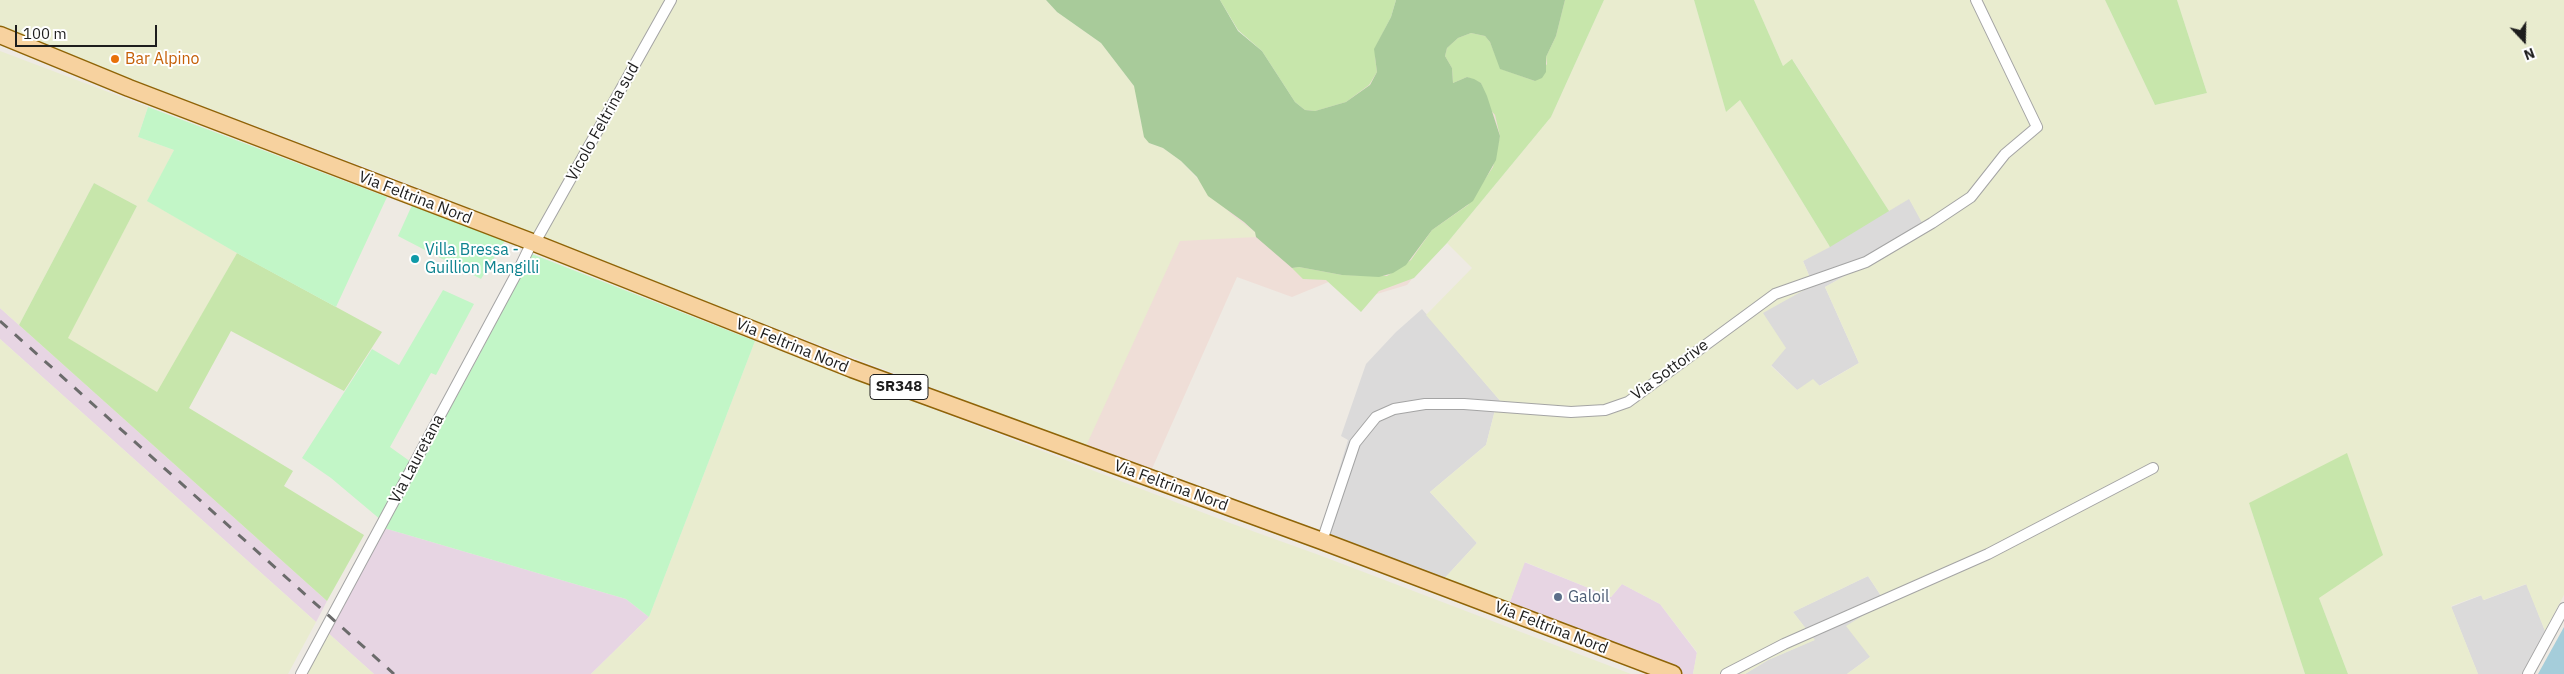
<!DOCTYPE html>
<html>
<head>
<meta charset="utf-8">
<style>
  body { margin:0 }
  #map { position:relative; width:2564px; height:674px; overflow:hidden; background:#eeeae3; font-family:"IBM Plex Sans",sans-serif }
  canvas { display:block }
  .north { position:absolute; left:2499px; top:15px; width:50px; height:50px; -webkit-text-stroke:4px #fff; paint-order:stroke; rotate:159deg; font-size:14px; font-weight:700; line-height:20px; text-align:center; color:#1d1d1d }
  .north::after { content:''; display:block; margin:auto; width:18px; height:22px; background:#1d1d1d; clip-path:polygon(50% 0,100% 100%,50% 72%,0 100%) }
  .scale { position:absolute; left:15px; top:25px; width:142px; height:22px; box-sizing:border-box; border:2px solid #1d1d1d; border-top:0; padding-left:6px; font-size:15px; line-height:18px; white-space:nowrap; color:#1d1d1d; -webkit-text-stroke:4px #fff; paint-order:stroke }
</style>
</head>
<body>
<div id="map">
<canvas width="2564" height="674"></canvas>
<div class="north">N</div>
<div class="scale">100 m</div>
</div>
<script>
const ctx = document.querySelector('canvas').getContext('2d');
ctx.lineJoin = 'round';
function paint(path, color) { ctx.fillStyle = color; ctx.fill(path, 'evenodd'); }
const poly = rows => new Path2D(rows.map(r => 'M' + r).join(''));
function stroke(path, color, width, dash) { ctx.strokeStyle = color; ctx.lineWidth = width; ctx.lineCap = dash ? 'butt' : 'round'; ctx.setLineDash(dash || []); ctx.stroke(path); }
function write(font, color, halo, rows, align = 'center') {
  ctx.font = font + ' "IBM Plex Sans",sans-serif'; ctx.lineWidth = 4; ctx.setLineDash([]); ctx.textBaseline = 'middle'; ctx.strokeStyle = halo; ctx.fillStyle = color; for (const [text, x, y, turn = 0] of rows) {
    ctx.save(); ctx.translate(x, y); ctx.rotate((+turn || 0) * Math.PI / 180); ctx.textAlign = isNaN(turn) ? turn : align; if (halo) ctx.strokeText(text, 0, 0); ctx.fillText(text, 0, 0); ctx.restore();
  }
}
paint(poly([
  [1909,198,1927,230,1825,287,1859,363,1819,386,1797,390,1771,365,1762,312,1813,285,1803,261],
  [1422,309,1508,410,1495,410,1486,445,1430,492,1477,543,1441,582,1319,535,1348,440,1341,436,1366,364,1396,332],
  [1868,576,1885,602,1870,657,1847,674,1745,674,1768,660,1814,640,1793,612],
  [2527,584,2545,631,2522,674,2478,674,2451,607,2482,595,2484,600]
]), '#dbdada');
paint(poly([
  [0,308,327,601,316,622,0,339],
  [384,528,626,599,649,617,591,674,374,674,327,632],
  [1524,562,1611,597,1622,584,1660,604,1697,653,1693,674,1682,674,1508,607]
]), '#e7d5e3');
paint(poly([
  [1415,0,1599,0,1547,117,1407,285,1357,300,1331,281,1292,297,1237,277,1151,471,1078,443,1176,232]
]), '#efded7');
paint(poly([
  [0,0,1046,0,1057,12,1101,43,1134,86,1137,92,1141,123,1149,143,1163,148,1181,161,1231,214,1255,232,1256,237,1180,241,1086,446,720,307,386,175,12,34,0,29],
  [1604,0,1694,0,1726,112,1740,100,1830,247,1803,261,1813,285,1763,313,1786,348,1771,366,1797,390,1813,379,1820,386,1859,363,1825,287,1926,230,1909,199,1889,211,1793,60,1783,66,1754,0,2105,0,2155,105,2207,93,2177,0,2564,0,2564,595,2545,631,2526,584,2483,600,2481,595,2451,606,2478,674,2348,674,2319,598,2249,503,2305,674,1847,674,1870,657,1846,626,1885,602,1868,576,1793,612,1815,640,1768,660,1745,674,1693,674,1697,652,1660,604,1622,584,1611,597,1525,562,1508,607,1441,582,1477,543,1430,492,1486,445,1495,410,1508,410,1426,315,1472,268,1447,243,1551,117],
  [0,51,148,107,138,137,174,150,148,201,237,253,158,393,67,338,137,206,94,183,19,325,0,308],
  [0,339,316,622,288,674,0,674],
  [755,341,1230,523,1319,555,1631,674,591,674,649,617],
  [327,632,374,674,304,674]
]), '#e9eccf');
paint(poly([
  [1220,0,1396,0,1391,17,1378,42,1375,57,1377,72,1369,85,1346,102,1315,111,1305,110,1295,102,1262,51,1238,30],
  [1565,0,1604,0,1551,117,1447,243,1414,278,1379,291,1361,312,1326,280,1303,279,1292,268,1299,267,1342,275,1387,276,1411,260,1432,230,1468,205,1493,167,1500,136,1495,115,1490,109,1481,83,1467,77,1453,83,1452,68,1445,56,1447,48,1458,38,1471,33,1485,36,1490,42,1501,69,1535,81,1547,64,1546,57,1556,36],
  [1694,0,1754,0,1783,66,1792,59,1889,211,1830,247,1740,100,1726,112],
  [2105,0,2177,0,2207,93,2155,105],
  [94,183,137,206,68,338,157,392,237,253,382,332,344,391,231,331,189,408,293,471,284,486,364,535,327,601,19,325],
  [2347,453,2383,555,2319,598,2348,674,2305,674,2249,503]
]), '#c7e6ab');
paint(poly([
  [1046,0,1220,0,1238,31,1262,51,1295,102,1305,110,1315,111,1346,102,1370,85,1377,72,1374,49,1391,17,1396,0,1565,0,1556,36,1546,57,1546,72,1542,78,1535,81,1500,69,1490,42,1485,36,1471,33,1458,38,1447,48,1445,56,1452,68,1453,83,1467,77,1474,79,1481,83,1487,96,1500,136,1496,160,1473,201,1432,230,1406,265,1393,273,1379,277,1342,275,1299,267,1292,268,1256,237,1255,232,1244,222,1208,196,1197,177,1181,161,1163,148,1149,143,1144,137,1134,86,1101,43,1057,12]
]), '#a8cb9a');
paint(poly([
  [148,107,387,197,336,307,242,256,147,201,174,150,138,137],
  [413,203,506,239,481,279,398,236],
  [532,254,755,341,649,617,626,599,384,528,474,365],
  [443,290,474,304,436,375,431,373,390,447,411,462,381,520,331,478,302,458,372,349,399,365]
]), '#c2f6c7');
paint(poly([
  [2564,627,2564,674,2538,674]
]), '#a5cdda');
const street = poly([
  [534,244,671,0],
  [1322,541,1355,443,1376,417,1394,409,1425,404,1464,404,1571,412,1605,410,1628,402,1775,294,1866,262,1932,223,1971,197,2005,154,2037,127,1976,0],
  [301,674,520,267,532,242],
  [1726,674,1784,644,1988,554,2153,468],
  [2528,674,2564,608]
]);
const primary = poly([
  [0,35,129,88,532,242,852,369,1322,541,1673,674]
]);
stroke(street, '#a4a4a4', 12);
stroke(primary, '#8f6407', 19);
stroke(street, '#fff', 10);
stroke(primary, '#f7d29f', 16);
stroke(poly([
  [0,321,394,674]
]), '#6b6b6b', 3, [10, 10]);
for (const [x, y, r, color] of [
  [115,59,5,"#e8710a"],
  [415,259,5,"#0f9aa8"],
  [1558,597,5,"#5c6f8a"]
]) { const dot = new Path2D(); dot.arc(x, y, r, 0, 2 * Math.PI); ctx.fillStyle = color; ctx.fill(dot); stroke(dot, '#fff', 2); }
for (const [x, y, w] of [
  [899,387,58]
]) { const box = new Path2D(); box.roundRect(x - w / 2, y - 12.5, w, 25, 4); ctx.fillStyle = '#fff'; ctx.fill(box); stroke(box, '#1d1d1d', 1); }
write('bold 15px', '#1d1d1d', null, [
  ["SR348",899,387]
]);
write('16px', '#c56008', '#fff', [
  ["Bar Alpino",125,59]
], 'left');
write('16px', '#1d1d1d', '#fff', [
  ["Vicolo Feltrina sud",603,122,-61],
  ["Via Feltrina Nord",415,198,21],
  ["Via Feltrina Nord",792,346,22],
  ["Via Sottorive",1670,370,-36],
  ["Via Lauretana",417,459,-62],
  ["Via Feltrina Nord",1171,486,20],
  ["Via Feltrina Nord",1551,628,21]
]);
write('16px', '#0d838f', '#fff', [
  ["Villa Bressa -",425,250],
  ["Guillion Mangilli",425,268]
], 'left');
write('16px', '#4e5e75', '#fff', [
  ["Galoil",1568,597]
], 'left');
</script>
</body>
</html>
